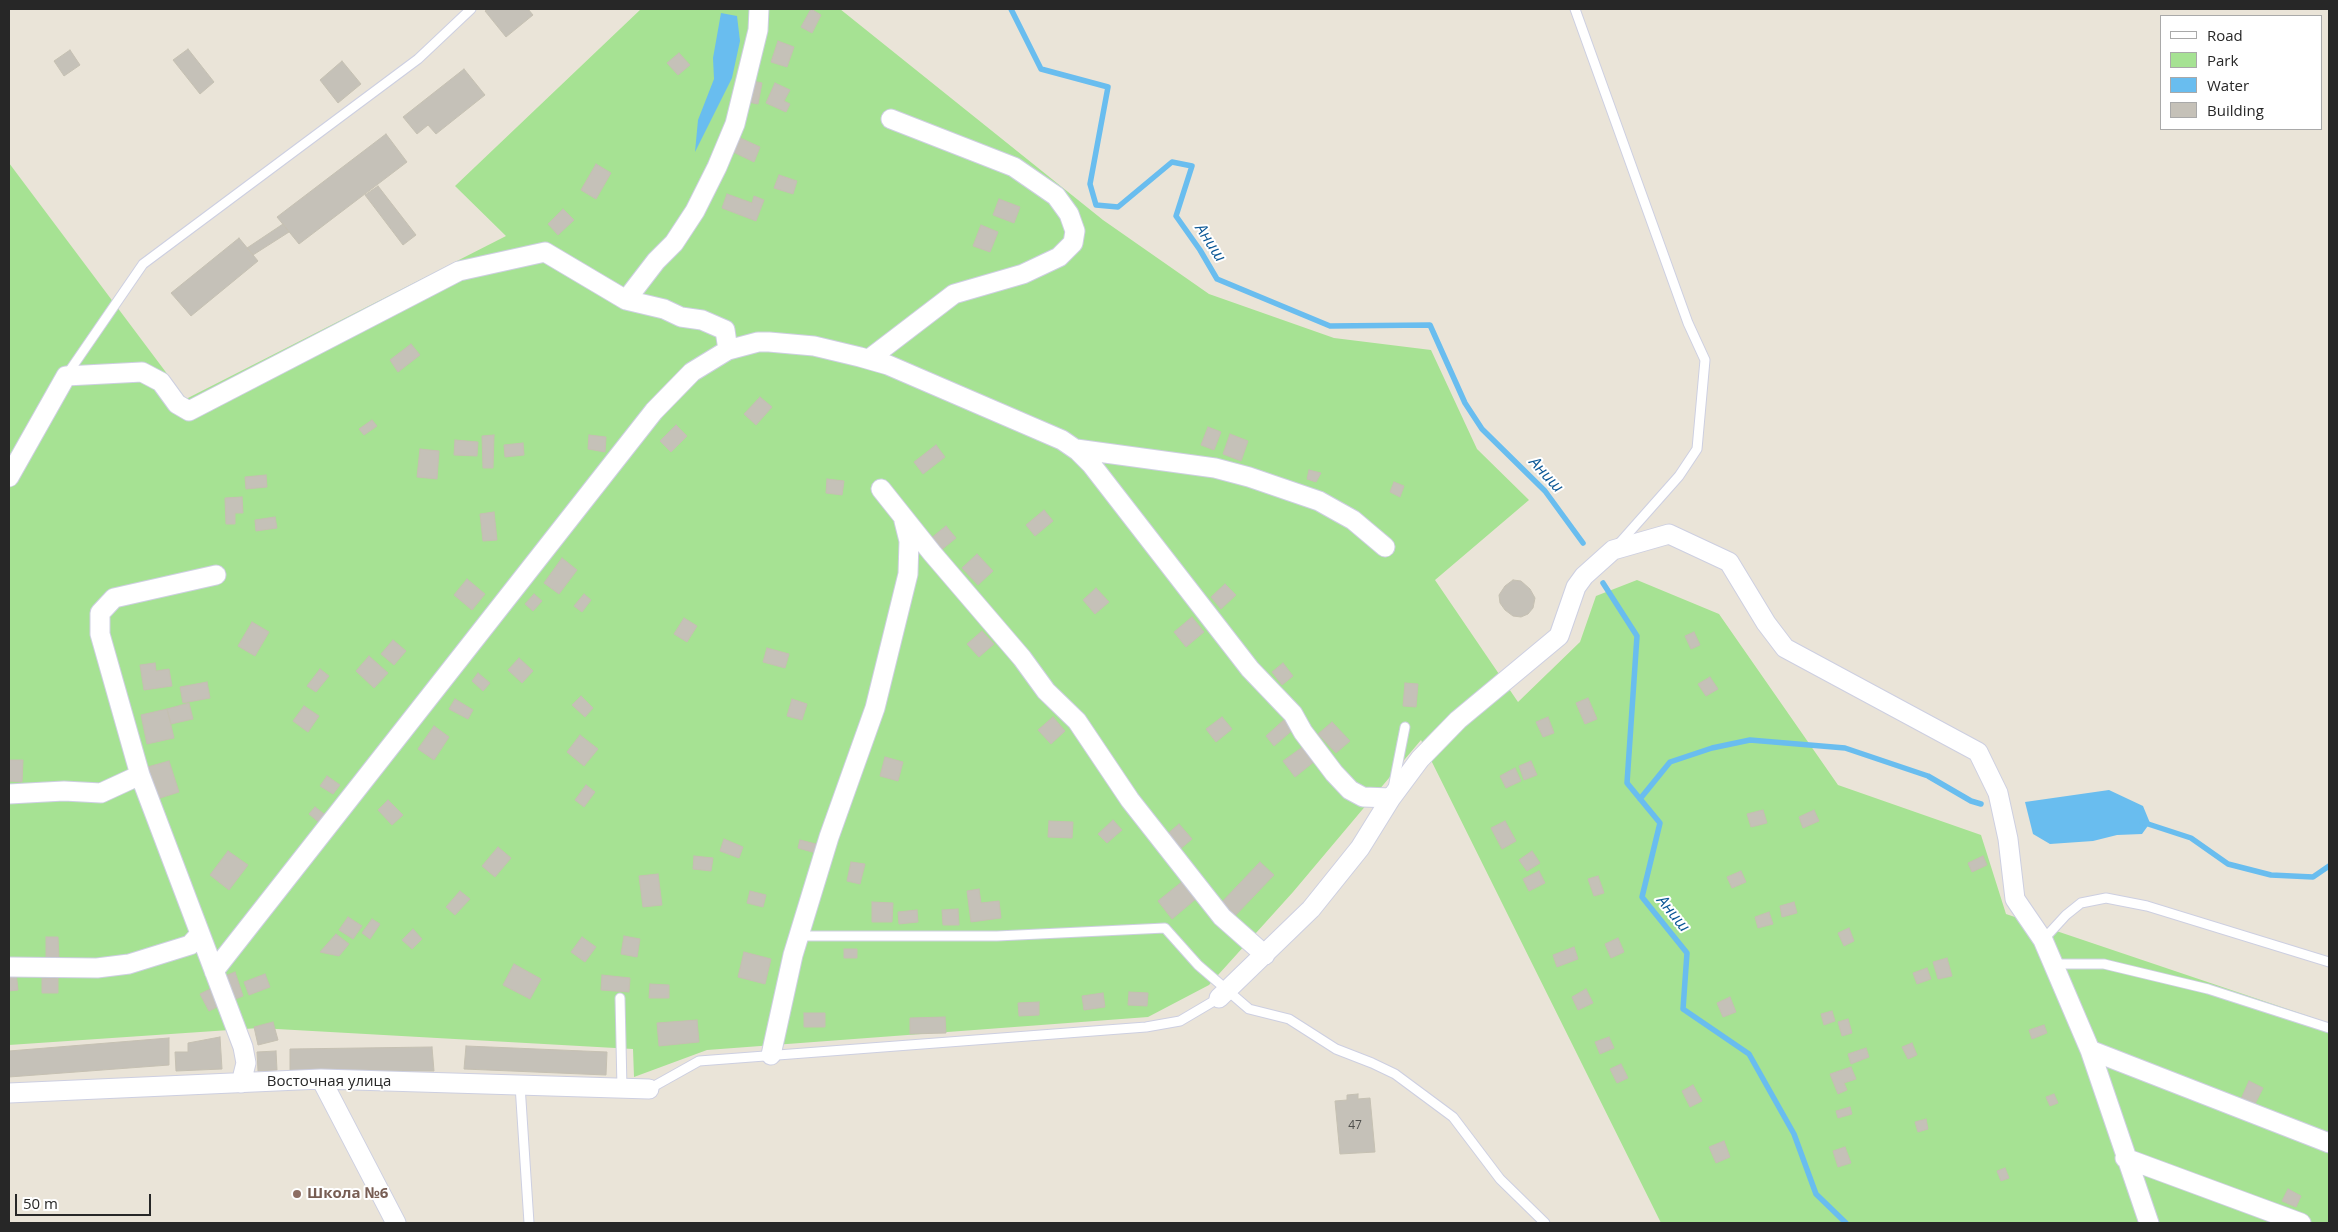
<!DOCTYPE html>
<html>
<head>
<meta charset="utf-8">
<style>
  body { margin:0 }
  #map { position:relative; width:2338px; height:1232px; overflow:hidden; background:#eae4d8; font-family:"Open Sans",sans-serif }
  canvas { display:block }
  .frame { position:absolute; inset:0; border:10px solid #272727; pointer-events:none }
  .legend { position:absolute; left:2160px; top:15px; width:162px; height:115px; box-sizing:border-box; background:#fff; border:1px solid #a9a9a9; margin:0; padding:6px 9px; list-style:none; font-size:15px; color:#272727 }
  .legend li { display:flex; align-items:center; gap:10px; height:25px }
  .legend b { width:25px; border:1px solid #a9a9a9 }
  .scale { position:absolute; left:15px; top:1194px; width:136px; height:22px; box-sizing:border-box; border:2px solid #272727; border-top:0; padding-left:6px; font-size:15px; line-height:18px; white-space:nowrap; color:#272727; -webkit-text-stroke:4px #fff; paint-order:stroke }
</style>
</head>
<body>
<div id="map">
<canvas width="2338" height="1232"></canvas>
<div class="frame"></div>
<ul class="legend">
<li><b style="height:6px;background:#fff"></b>Road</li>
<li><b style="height:14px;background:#a6e293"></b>Park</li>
<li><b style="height:14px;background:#69bdef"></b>Water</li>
<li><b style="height:14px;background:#c5c1b8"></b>Building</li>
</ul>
<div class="scale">50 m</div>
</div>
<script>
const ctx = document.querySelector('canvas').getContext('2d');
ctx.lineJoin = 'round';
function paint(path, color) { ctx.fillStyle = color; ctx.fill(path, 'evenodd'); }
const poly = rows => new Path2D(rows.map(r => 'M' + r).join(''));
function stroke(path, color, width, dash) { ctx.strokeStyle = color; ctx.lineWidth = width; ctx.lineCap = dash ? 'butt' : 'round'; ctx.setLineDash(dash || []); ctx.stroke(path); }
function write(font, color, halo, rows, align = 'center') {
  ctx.font = font + ' "Open Sans",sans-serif'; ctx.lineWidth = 4; ctx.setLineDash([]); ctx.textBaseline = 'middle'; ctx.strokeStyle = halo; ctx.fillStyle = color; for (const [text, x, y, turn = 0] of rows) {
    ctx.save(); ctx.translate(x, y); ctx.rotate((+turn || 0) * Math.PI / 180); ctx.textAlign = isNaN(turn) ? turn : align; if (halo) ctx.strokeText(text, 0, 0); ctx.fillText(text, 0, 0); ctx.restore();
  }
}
paint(poly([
  [641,9,840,9,1103,220,1209,294,1334,338,1431,350,1477,449,1529,500,1435,580,1518,702,1580,642,1596,596,1637,580,1719,614,1838,785,1981,835,2006,914,2329,1023,2329,1223,1661,1223,1421,740,1293,892,1209,985,1148,1017,707,1050,634,1077,633,1049,259,1028,9,1045,9,163,186,399,506,236,455,186]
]), '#a6e293');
paint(poly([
  [721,13,737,16,740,41,732,78,695,152,698,120,714,79,713,58],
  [2109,790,2143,806,2150,823,2142,834,2117,835,2093,841,2050,844,2033,834,2025,802]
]), '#69bdef');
stroke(poly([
  [1011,9,1041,69,1108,87,1090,184,1096,205,1118,207,1172,162,1192,166,1176,216,1200,250,1217,279,1330,326,1430,325,1465,403,1482,429,1545,491,1583,543],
  [1603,583,1637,636,1627,783,1660,823,1642,897,1687,953,1683,1009,1749,1054,1794,1134,1816,1194,1846,1223],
  [1640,799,1670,762,1712,748,1750,740,1845,748,1928,776,1971,801,1981,804],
  [2142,822,2191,838,2228,864,2271,875,2313,877,2329,866]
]), '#69bdef', 5.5);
const building = poly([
  [488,9,528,9,533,15,506,37,485,11,488,9],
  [811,9,821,15,812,33,801,27,811,9],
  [778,41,794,47,787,67,771,62,778,41],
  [188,49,214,82,200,94,173,60,188,49],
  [70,50,80,65,64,76,54,61,70,50],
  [679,53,690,65,678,75,667,63,679,53],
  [342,61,361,84,338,103,320,80,342,61],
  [464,69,485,95,436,134,428,125,417,134,403,117,464,69],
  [753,81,762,83,758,104,748,102,753,81],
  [775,83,790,90,784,101,790,104,786,112,766,103,775,83],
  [386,134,407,162,299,244,277,217,386,134],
  [738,137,760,147,754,162,731,151,738,137],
  [596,164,611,173,596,199,581,190,596,164],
  [779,175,797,181,793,194,774,188,779,175],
  [378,186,416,235,403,245,365,195,378,186],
  [727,194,752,203,754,196,764,200,756,221,722,208,727,194],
  [999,199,1020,207,1014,223,993,215,999,199],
  [563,209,574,220,558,235,548,224,563,209],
  [283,224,289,232,253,255,247,248,283,224],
  [981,225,998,232,990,252,973,246,981,225],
  [239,238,258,261,191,316,171,293,239,238],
  [411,344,420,355,398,372,390,360,411,344],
  [760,397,772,407,756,425,744,414,760,397],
  [372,420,377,426,364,435,359,429,372,420],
  [676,425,687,436,671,452,660,441,676,425],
  [1208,427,1221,432,1214,450,1201,445,1208,427],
  [1230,434,1248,441,1241,461,1223,454,1230,434],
  [494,435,493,468,483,468,482,436,494,435],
  [589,435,606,437,605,452,588,449,589,435],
  [455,440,478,442,477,456,454,455,455,440],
  [523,443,524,455,505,457,504,445,523,443],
  [936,445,945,457,923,474,914,462,936,445],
  [420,449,439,451,437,479,417,477,420,449],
  [1309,470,1321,473,1316,482,1307,479,1309,470],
  [266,475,267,487,246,489,245,477,266,475],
  [827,479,844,481,842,495,826,493,827,479],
  [1394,482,1404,486,1400,497,1390,492,1394,482],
  [242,497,243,513,235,513,235,524,226,524,225,498,242,497],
  [1044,510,1053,521,1035,536,1026,525,1044,510],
  [494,512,497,540,483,541,480,514,494,512],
  [275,517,277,528,256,531,255,520,275,517],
  [946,526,956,538,940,551,930,539,946,526],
  [977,554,993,571,978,585,962,568,977,554],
  [562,558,577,570,559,594,544,583,562,558],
  [467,579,485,594,472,610,454,595,467,579],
  [1513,580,1521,581,1530,589,1535,598,1533,608,1528,614,1521,617,1513,616,1505,610,1500,603,1499,595,1505,586,1513,580],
  [1225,584,1236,595,1221,609,1211,597,1225,584],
  [1096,588,1109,602,1095,614,1083,600,1096,588],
  [534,594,542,601,533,611,525,604,534,594],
  [584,594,591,600,582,612,574,606,584,594],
  [1192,617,1204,632,1186,647,1174,632,1192,617],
  [684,618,697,626,687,642,674,634,684,618],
  [252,622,269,632,255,656,238,646,252,622],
  [982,631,994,644,979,657,967,644,982,631],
  [1694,632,1700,645,1691,649,1685,636,1694,632],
  [393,640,406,651,394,665,381,654,393,640],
  [767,648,789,654,785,668,763,662,767,648],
  [369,656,388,673,374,688,356,671,369,656],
  [519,658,533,671,522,683,508,670,519,658],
  [155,663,156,671,169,669,172,686,144,690,140,665,155,663],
  [1283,663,1293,676,1282,685,1272,672,1283,663],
  [320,669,329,676,316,692,307,686,320,669],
  [478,673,490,683,483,691,472,681,478,673],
  [1710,677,1718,689,1706,696,1698,684,1710,677],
  [207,682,210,698,183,703,180,687,207,682],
  [1405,683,1418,684,1416,707,1403,706,1405,683],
  [581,696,593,708,585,717,572,705,581,696],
  [1588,698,1597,719,1585,724,1576,703,1588,698],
  [455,699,473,710,468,719,449,709,455,699],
  [792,699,807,704,802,720,787,716,792,699],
  [189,703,193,719,171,724,167,709,189,703],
  [304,706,319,716,308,732,293,721,304,706],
  [167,709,174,738,147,744,141,715,167,709],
  [1053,717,1065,731,1051,744,1038,730,1053,717],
  [1222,717,1232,729,1216,742,1206,729,1222,717],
  [1548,717,1554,733,1543,737,1536,722,1548,717],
  [1286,718,1295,728,1274,746,1266,736,1286,718],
  [1332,722,1350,741,1336,753,1318,734,1332,722],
  [434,726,449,737,434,760,418,749,434,726],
  [580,735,598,749,584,766,567,752,580,735],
  [1304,746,1315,761,1295,777,1283,761,1304,746],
  [885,757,903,762,898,781,880,776,885,757],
  [9,760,23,760,22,782,9,781,9,760],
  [169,761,179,792,154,800,144,768,169,761],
  [1531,761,1537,775,1524,780,1519,766,1531,761],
  [1515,768,1521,781,1506,788,1500,776,1515,768],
  [327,776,340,785,333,794,320,786,327,776],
  [586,785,595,792,584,807,575,800,586,785],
  [388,800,403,815,392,825,378,810,388,800],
  [315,807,328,817,322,825,309,814,315,807],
  [1763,810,1767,823,1751,827,1747,814,1763,810],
  [1814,810,1819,821,1803,828,1799,817,1814,810],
  [1113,820,1122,830,1107,843,1098,834,1113,820],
  [1049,821,1073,822,1072,838,1048,837,1049,821],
  [1505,821,1516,841,1502,849,1491,828,1505,821],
  [1179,824,1192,839,1179,850,1166,835,1179,824],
  [724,839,743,847,739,858,720,851,724,839],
  [800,840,816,844,816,853,798,848,800,840],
  [498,847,511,858,495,877,482,866,498,847],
  [228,851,248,865,229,890,210,875,228,851],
  [1532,851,1540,863,1527,871,1519,860,1532,851],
  [694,856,713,858,711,871,693,869,694,856],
  [1983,856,1987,865,1972,872,1968,863,1983,856],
  [851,862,865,864,860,884,847,881,851,862],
  [1260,862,1274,875,1233,918,1219,905,1260,862],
  [1539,871,1545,883,1529,891,1523,879,1539,871],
  [1741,871,1746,882,1732,888,1727,877,1741,871],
  [658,874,662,905,643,907,639,876,658,874],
  [1598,876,1604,893,1594,896,1588,879,1598,876],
  [1183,881,1197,898,1172,919,1158,901,1183,881],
  [979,889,981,903,999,901,1001,918,971,922,967,891,979,889],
  [460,891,470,899,455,915,446,907,460,891],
  [750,891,766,895,763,907,747,903,750,891],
  [872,902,893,903,892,922,872,922,872,902],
  [1794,902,1797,913,1782,917,1780,906,1794,902],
  [958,909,959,925,943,925,942,910,958,909],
  [917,910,918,922,899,924,898,912,917,910],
  [1769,912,1773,924,1758,928,1755,917,1769,912],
  [348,917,362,926,353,939,339,930,348,917],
  [372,919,380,924,370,939,362,933,372,919],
  [1849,928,1854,941,1844,946,1838,933,1849,928],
  [413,929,422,939,412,949,402,940,413,929],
  [336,934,349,944,339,956,320,952,336,934],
  [624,936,640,939,637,957,621,954,624,936],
  [46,937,58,937,59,959,46,959,46,937],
  [582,937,596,947,585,962,571,952,582,937],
  [1618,938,1624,952,1611,958,1605,944,1618,938],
  [1574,947,1578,959,1557,967,1553,955,1574,947],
  [844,949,857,949,857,958,844,958,844,949],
  [744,952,771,959,765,984,738,977,744,952],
  [1947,958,1952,976,1938,979,1933,962,1947,958],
  [514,964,541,979,530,999,503,985,514,964],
  [1927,968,1931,979,1917,984,1913,973,1927,968],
  [9,972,16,972,18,990,9,991,9,972],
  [235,972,243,996,233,1000,225,976,235,972],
  [265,974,270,987,249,995,244,982,265,974],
  [602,975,630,978,629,992,601,990,602,975],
  [42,978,58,978,58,993,42,993,42,978],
  [650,984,669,985,669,998,649,998,650,984],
  [210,989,219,1006,209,1011,200,994,210,989],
  [1586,989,1593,1003,1578,1010,1572,997,1586,989],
  [1129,992,1148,993,1147,1006,1128,1005,1129,992],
  [1103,993,1105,1007,1084,1010,1082,996,1103,993],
  [1730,997,1736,1012,1723,1017,1717,1003,1730,997],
  [1039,1002,1039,1015,1019,1016,1018,1003,1039,1002],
  [1832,1011,1835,1021,1824,1025,1821,1014,1832,1011],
  [804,1013,825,1013,825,1027,804,1027,804,1013],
  [945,1017,946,1033,910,1034,910,1018,945,1017],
  [1848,1019,1852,1033,1842,1036,1838,1022,1848,1019],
  [697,1020,699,1042,659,1046,657,1023,697,1020],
  [273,1022,278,1040,258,1045,254,1027,273,1022],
  [2044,1025,2047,1033,2032,1039,2029,1030,2044,1025],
  [220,1037,222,1069,176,1071,175,1052,188,1052,188,1043,220,1037],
  [1609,1037,1614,1048,1600,1054,1595,1042,1609,1037],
  [169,1038,169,1065,9,1077,9,1051,169,1038],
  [1912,1043,1917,1055,1908,1059,1902,1047,1912,1043],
  [466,1046,607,1052,606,1075,464,1069,466,1046],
  [432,1047,434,1071,290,1071,290,1049,432,1047],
  [1866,1048,1869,1057,1851,1064,1848,1054,1866,1048],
  [276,1051,277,1070,258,1071,257,1052,276,1051],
  [1621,1064,1628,1078,1617,1083,1610,1069,1621,1064],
  [1851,1067,1856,1079,1844,1083,1847,1090,1838,1094,1830,1074,1851,1067],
  [2249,1081,2263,1088,2254,1106,2241,1099,2249,1081],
  [1693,1085,1702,1101,1690,1107,1682,1091,1693,1085],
  [1358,1094,1358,1099,1370,1098,1375,1152,1340,1154,1335,1101,1347,1100,1347,1095,1358,1094],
  [2054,1094,2058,1103,2050,1106,2046,1097,2054,1094],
  [1850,1107,1852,1114,1838,1118,1836,1111,1850,1107],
  [1926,1119,1928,1129,1918,1132,1915,1122,1926,1119],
  [1724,1141,1730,1157,1716,1163,1709,1147,1724,1141],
  [1845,1147,1851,1163,1838,1167,1833,1151,1845,1147],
  [2005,1168,2009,1178,2001,1181,1997,1171,2005,1168],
  [2288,1189,2301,1196,2296,1207,2282,1201,2288,1189]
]);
paint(building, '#c5c1b8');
stroke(building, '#c5c0b2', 1);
const lane = poly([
  [1575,9,1688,323,1705,360,1697,449,1679,476,1617,546],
  [66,376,143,264,418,59,471,9],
  [1393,788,1405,727],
  [799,936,997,936,1165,928,1198,965,1249,1009,1289,1019,1336,1049,1372,1063,1395,1074,1453,1117,1500,1179,1545,1223],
  [2043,940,2066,915,2081,903,2106,898,2147,906,2329,962],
  [2054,964,2104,964,2208,989,2329,1028],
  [620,998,622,1088],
  [520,1085,529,1223],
  [649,1089,699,1061,1146,1027,1180,1021,1219,998]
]);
const street = poly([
  [728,350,758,342,769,342,814,346,860,357,888,365,1062,440,1078,451,1091,464,1250,669,1293,714,1303,732,1334,773,1350,790,1363,797,1391,798],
  [869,359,954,294,1023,274,1059,257,1073,243,1075,231,1069,214,1056,196,1014,167,891,119],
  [1076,449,1215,468,1249,477,1319,501,1335,510,1353,520,1385,547],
  [9,477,66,376,142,372,161,382,177,404,189,411,459,271,545,252,626,300],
  [881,489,932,553,1022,658,1046,691,1077,721,1130,800,1222,917,1265,955],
  [140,775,100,634,100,613,114,598,216,575],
  [9,794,64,791,101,793,140,775,243,1047,246,1063,241,1083],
  [9,967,97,968,129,964,190,945,200,934],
  [214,971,654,411,692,372,728,350,725,330,702,320,681,317,664,309,626,300,656,261,674,243,695,211,717,167,735,124,758,30,759,9],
  [1219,998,1311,909,1360,848,1391,798,1420,759,1458,720,1559,636,1576,587,1584,576,1613,550,1669,534,1729,562,1766,623,1785,648,1978,752,1998,793,2008,839,2015,899,2043,940,2090,1050,2149,1223],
  [2090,1050,2329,1143],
  [771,1055,793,955,829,837,875,708,908,574,909,541,904,521],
  [321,1079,396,1223],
  [9,1093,321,1079,649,1089],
  [2125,1158,2301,1223]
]);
stroke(lane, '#cdcfe1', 11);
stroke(street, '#cdcfe1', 21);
stroke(lane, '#fff', 9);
stroke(street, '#fff', 19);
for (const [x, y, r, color] of [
  [297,1194,5,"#8d6e63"]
]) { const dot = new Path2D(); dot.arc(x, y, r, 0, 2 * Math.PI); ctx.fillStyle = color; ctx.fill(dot); stroke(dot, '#fff', 2); }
write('12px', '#4e4e4b', null, [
  ["47",1355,1126]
]);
write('15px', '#272727', '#fff', [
  ["Восточная улица",329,1082]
]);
write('bold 15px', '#785e54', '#fff', [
  ["Школа №6",307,1194]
], 'left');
write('italic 16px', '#0c5896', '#fff', [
  ["Аниш",1210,243,57],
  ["Аниш",1546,475,47],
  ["Аниш",1673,914,51]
]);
</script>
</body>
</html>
